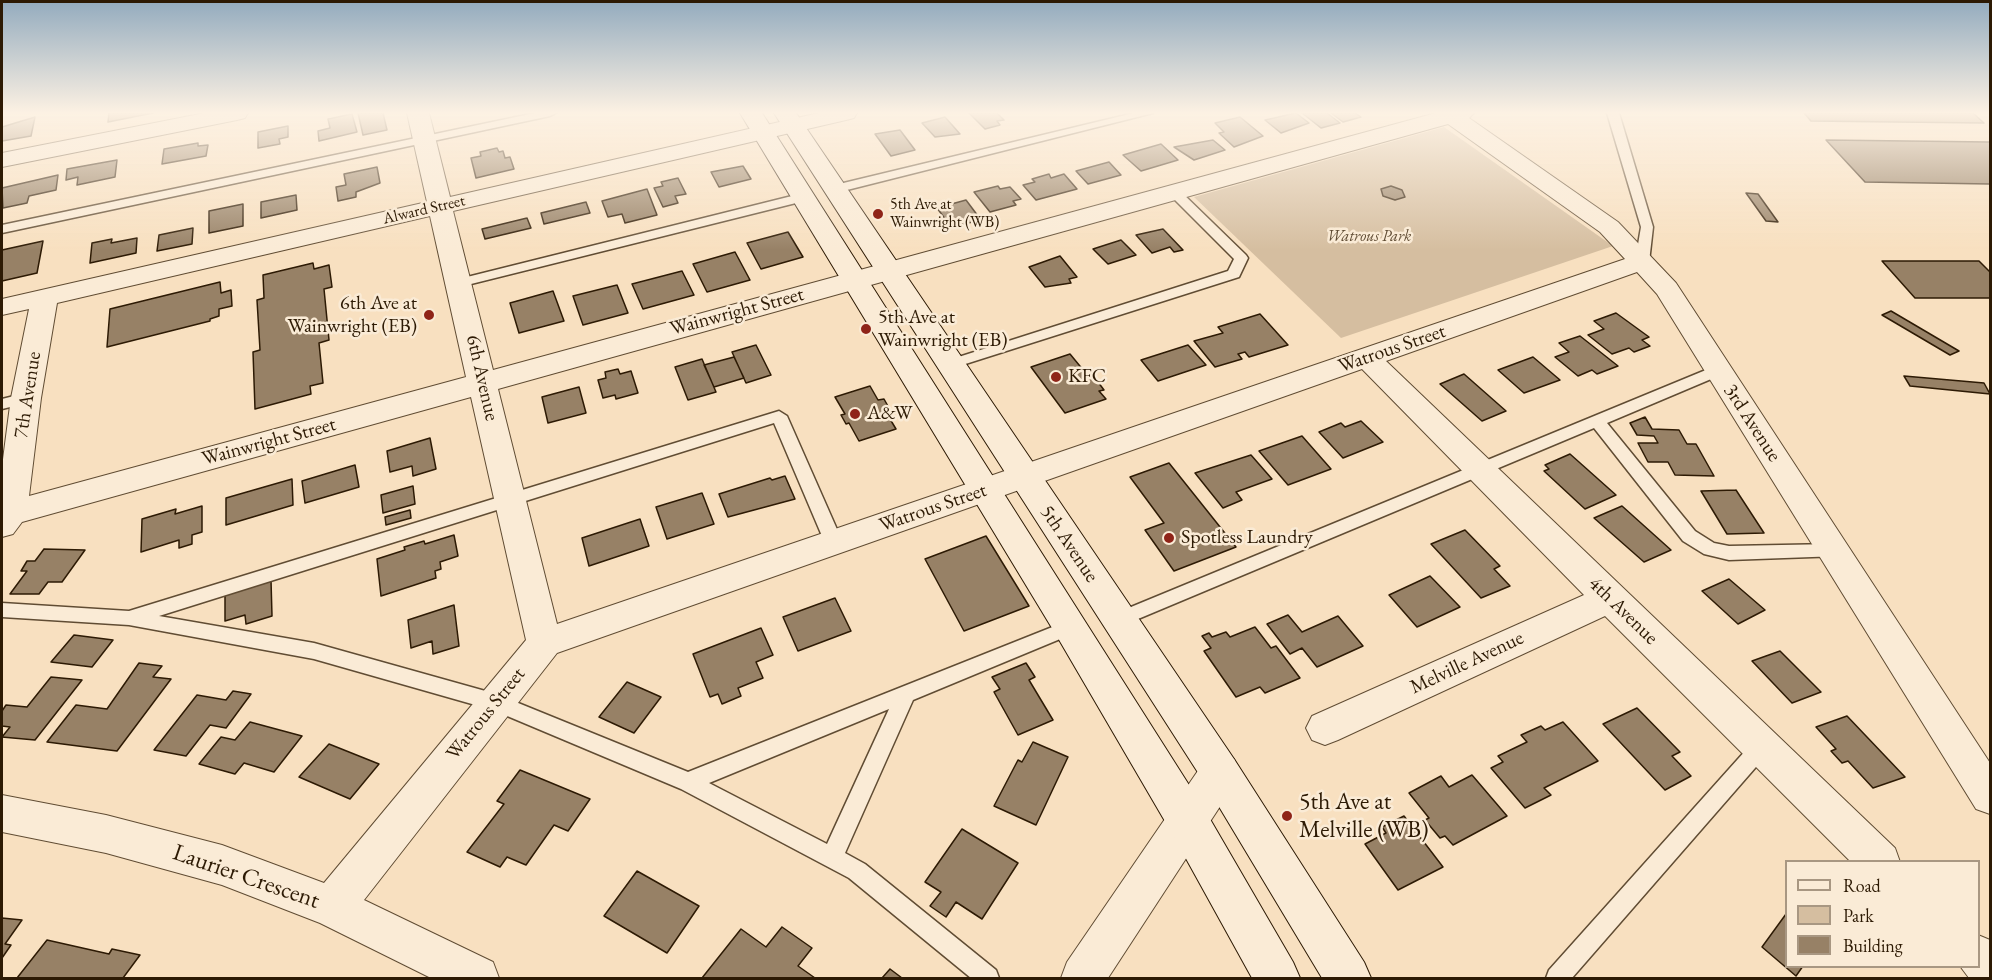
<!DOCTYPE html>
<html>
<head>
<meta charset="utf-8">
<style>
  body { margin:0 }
  #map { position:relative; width:1992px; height:980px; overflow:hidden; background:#f8e0c0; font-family:"EB Garamond",serif }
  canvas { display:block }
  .frame { position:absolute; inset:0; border:3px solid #2d1a04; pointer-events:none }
  .legend { position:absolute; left:1785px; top:860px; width:195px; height:108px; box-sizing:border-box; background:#faebd6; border:2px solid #a89782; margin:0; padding:8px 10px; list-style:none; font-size:18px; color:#2d1a04 }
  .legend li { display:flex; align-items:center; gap:12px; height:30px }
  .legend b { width:30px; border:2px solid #a89782 }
</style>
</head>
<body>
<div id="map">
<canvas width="1992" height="980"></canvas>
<div class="frame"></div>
<ul class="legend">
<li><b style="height:8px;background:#faebd6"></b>Road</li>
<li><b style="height:16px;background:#d5bea0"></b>Park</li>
<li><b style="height:16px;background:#978166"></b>Building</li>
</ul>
</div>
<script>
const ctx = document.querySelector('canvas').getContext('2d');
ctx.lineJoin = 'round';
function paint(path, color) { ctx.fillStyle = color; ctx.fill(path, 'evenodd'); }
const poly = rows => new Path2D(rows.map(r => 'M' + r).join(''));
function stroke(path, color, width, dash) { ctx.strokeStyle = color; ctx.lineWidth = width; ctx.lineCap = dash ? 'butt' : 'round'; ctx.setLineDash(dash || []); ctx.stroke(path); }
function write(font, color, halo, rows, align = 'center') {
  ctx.font = font + ' "EB Garamond",serif'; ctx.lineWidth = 5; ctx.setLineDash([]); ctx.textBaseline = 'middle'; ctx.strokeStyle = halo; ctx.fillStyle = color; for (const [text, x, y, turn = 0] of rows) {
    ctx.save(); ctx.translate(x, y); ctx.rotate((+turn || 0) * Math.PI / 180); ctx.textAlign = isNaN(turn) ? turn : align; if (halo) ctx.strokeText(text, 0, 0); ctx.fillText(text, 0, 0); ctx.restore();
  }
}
paint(poly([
  [1444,127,1613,246,1341,338,1194,197]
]), '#d5bea0');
const building = poly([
  [109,113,153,113,108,122,109,113],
  [358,113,383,113,387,130,363,135,358,113],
  [969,113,997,113,1004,120,997,121,1000,125,985,129,969,113],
  [1296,113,1309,123,1281,133,1265,120,1296,113],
  [1302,113,1327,113,1340,123,1321,128,1302,113],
  [1331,113,1355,113,1361,117,1343,122,1331,113],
  [1804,113,1973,113,1984,123,1811,121,1804,113],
  [352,114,357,132,319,141,318,131,330,128,328,119,352,114],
  [35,117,31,136,2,141,2,127,35,117],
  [945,117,960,134,935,137,922,123,945,117],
  [1240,117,1263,136,1234,147,1219,133,1224,132,1215,123,1240,117],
  [288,126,288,137,279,139,280,144,258,148,258,132,288,126],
  [900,130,915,150,891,156,875,134,900,130],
  [1213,140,1225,150,1194,160,1174,147,1213,140],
  [1826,140,1990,142,1990,184,1865,182,1826,140],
  [198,143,198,146,208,145,206,156,162,164,164,149,198,143],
  [1161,144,1178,160,1141,171,1123,155,1161,144],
  [497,148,499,152,503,151,505,158,510,157,514,169,476,178,471,158,481,156,480,152,497,148],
  [117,160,115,177,77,185,78,177,66,180,67,169,117,160],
  [1109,162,1121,175,1088,184,1076,171,1109,162],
  [743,166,751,179,719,187,711,172,743,166],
  [377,167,380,183,356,192,356,197,338,201,336,187,346,185,344,174,377,167],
  [1049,174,1051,178,1064,174,1077,189,1036,200,1023,185,1035,182,1032,179,1049,174],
  [58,175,56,190,29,196,27,203,3,208,2,188,58,175],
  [678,178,686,194,675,196,678,203,663,207,654,188,663,186,661,182,678,178],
  [998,186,1000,189,1010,187,1021,199,1013,201,1016,205,990,212,974,192,998,186],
  [1391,186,1402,190,1405,197,1395,200,1383,196,1381,189,1391,186],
  [647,189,657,215,625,223,622,214,608,217,602,201,647,189],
  [1746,193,1758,194,1778,222,1766,221,1746,193],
  [296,195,297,210,261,218,261,202,296,195],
  [966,200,981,220,951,227,937,208,966,200],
  [586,202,590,213,544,224,541,213,586,202],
  [243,204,243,226,209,233,209,211,243,204],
  [527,218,531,228,485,239,482,229,527,218],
  [193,228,192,244,157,251,159,235,193,228],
  [1163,229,1183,250,1174,252,1170,247,1152,253,1136,235,1163,229],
  [788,232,803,257,761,269,747,243,788,232],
  [137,238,136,253,90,263,92,243,112,239,111,243,137,238],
  [1121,240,1136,255,1108,264,1093,249,1121,240],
  [43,241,37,273,2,281,2,250,43,241],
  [735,252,750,280,707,292,693,264,735,252],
  [1060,256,1077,277,1069,279,1071,283,1045,287,1029,267,1060,256],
  [1882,261,1979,261,1990,272,1990,298,1915,298,1882,261],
  [313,263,314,269,329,265,332,287,324,289,329,340,319,343,323,383,310,386,311,394,255,409,253,352,260,350,257,300,264,298,263,275,313,263],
  [682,271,694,295,643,309,632,284,682,271],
  [220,282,221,293,231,290,232,306,219,309,219,316,210,319,210,321,107,347,110,309,220,282],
  [617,285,628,313,583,325,573,296,617,285],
  [553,291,564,321,519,333,510,303,553,291],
  [1891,311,1959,351,1950,355,1882,315,1891,311],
  [1616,313,1649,337,1642,340,1650,346,1634,352,1629,348,1612,354,1588,335,1604,329,1594,321,1616,313],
  [1260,314,1288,345,1249,357,1245,352,1238,354,1242,359,1215,367,1194,341,1223,333,1218,327,1260,314],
  [1580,336,1618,366,1597,374,1592,370,1578,376,1555,357,1569,352,1559,343,1580,336],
  [756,345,771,375,746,383,732,352,756,345],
  [1188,345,1206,365,1158,381,1141,360,1188,345],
  [1070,354,1084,371,1089,370,1104,390,1099,391,1106,399,1065,413,1031,367,1070,354],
  [734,357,744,378,714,387,704,365,734,357],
  [1533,357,1560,380,1524,393,1498,370,1533,357],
  [702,359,716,392,688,400,675,367,702,359],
  [618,369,620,374,631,371,638,393,616,399,615,395,603,398,598,380,606,378,605,372,618,369],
  [1464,374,1506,411,1482,421,1440,384,1464,374],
  [1904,376,1984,383,1990,394,1910,386,1904,376],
  [870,386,878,400,884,399,889,408,884,409,896,429,859,441,849,423,846,424,841,415,845,414,835,397,870,386],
  [579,387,586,413,548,423,542,397,579,387],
  [1645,417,1652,429,1679,430,1687,444,1696,444,1714,476,1675,475,1668,462,1648,462,1638,443,1658,443,1654,436,1637,435,1630,423,1645,417],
  [1361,421,1383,442,1343,458,1319,432,1341,423,1345,427,1361,421],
  [1302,436,1331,469,1288,485,1259,451,1302,436],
  [430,438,436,469,413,476,412,466,390,472,387,451,430,438],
  [1570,454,1616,495,1585,509,1544,471,1549,469,1545,465,1570,454],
  [1251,455,1272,479,1236,492,1242,500,1223,508,1195,473,1251,455],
  [1169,463,1236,547,1174,571,1145,530,1164,523,1130,477,1169,463],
  [355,465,359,487,305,503,302,481,355,465],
  [785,476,795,499,728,517,719,494,770,478,772,480,785,476],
  [292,479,293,505,226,525,226,498,292,479],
  [413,486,415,504,383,513,381,495,413,486],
  [1736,490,1764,533,1727,534,1701,491,1736,490],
  [702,493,714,524,667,539,656,507,702,493],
  [202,506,202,532,192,535,192,544,179,548,179,540,141,552,142,519,176,509,175,514,202,506],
  [1622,506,1671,550,1644,562,1594,518,1622,506],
  [410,510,411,518,386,525,385,517,410,510],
  [640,519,649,546,589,566,582,538,640,519],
  [1465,530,1500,566,1494,569,1510,586,1481,598,1431,544,1465,530],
  [454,535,458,556,440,562,441,569,435,571,436,578,381,596,377,559,405,550,404,547,424,541,425,544,454,535],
  [986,536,1029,606,964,631,925,559,986,536],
  [44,549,85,550,62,582,48,582,39,594,10,594,27,571,21,571,27,561,35,561,44,549],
  [1430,576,1460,607,1417,627,1389,595,1430,576],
  [1729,579,1765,610,1738,624,1702,591,1729,579],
  [271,580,272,616,246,624,245,615,225,621,225,594,271,580],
  [835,598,851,631,798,651,783,617,835,598],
  [454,605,459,646,433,654,432,641,411,648,408,620,454,605],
  [1288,615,1302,632,1338,616,1363,646,1317,667,1302,648,1290,654,1267,624,1288,615],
  [1255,627,1271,648,1276,646,1300,678,1265,693,1260,687,1236,697,1204,651,1211,648,1202,636,1209,633,1212,637,1226,632,1230,637,1255,627],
  [761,628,773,655,756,662,763,678,738,688,741,696,722,704,718,694,710,697,693,654,761,628],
  [74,635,113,640,92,667,51,662,74,635],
  [1780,651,1821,692,1792,703,1752,661,1780,651],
  [139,663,162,666,153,677,171,679,117,751,47,742,76,705,107,709,139,663],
  [1026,663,1035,677,1029,680,1053,720,1018,735,994,692,1000,689,992,677,1026,663],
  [51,677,82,680,35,740,2,737,10,727,2,726,2,711,6,705,27,707,51,677],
  [627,682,661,697,634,733,599,717,627,682],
  [233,691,251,694,226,728,210,725,186,756,154,750,197,695,226,700,233,691],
  [1637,708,1680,752,1672,756,1691,776,1665,790,1603,724,1637,708],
  [1847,716,1905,777,1873,788,1848,761,1842,763,1831,751,1836,749,1816,727,1847,716],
  [250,722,302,736,274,772,244,763,235,774,199,764,221,737,235,740,250,722],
  [1563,722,1598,761,1544,788,1551,795,1525,808,1491,768,1503,762,1498,756,1527,742,1521,735,1541,726,1545,730,1563,722],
  [1033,742,1068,757,1036,825,994,806,1018,760,1022,762,1033,742],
  [329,744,379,764,350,799,299,777,329,744],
  [520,770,590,799,568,831,554,825,526,865,507,857,500,867,467,852,504,804,497,801,520,770],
  [1472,775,1507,816,1453,845,1445,836,1440,838,1425,820,1429,818,1409,793,1441,776,1449,787,1472,775],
  [1404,816,1443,867,1398,890,1365,844,1386,833,1382,827,1404,816],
  [962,829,1018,863,982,919,956,902,946,917,930,906,941,892,925,882,962,829],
  [637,871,699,906,667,953,604,916,637,871],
  [1786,914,1786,966,1803,966,1796,976,1762,947,1786,914],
  [2,918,22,920,5,944,11,945,2,958,2,918],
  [782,927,812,948,798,966,815,978,702,978,741,929,766,947,782,927],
  [47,940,109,954,112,949,140,955,123,978,17,978,47,940],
  [890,969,902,978,882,978,890,969]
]);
paint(building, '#978166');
stroke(building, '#2d1a04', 1.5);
const service = poly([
  [535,113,556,113,550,116,2,233,2,225,535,113],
  [1134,113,1153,113,835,193,829,189,831,186,1134,113],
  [1607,113,1619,113,1653,227,1649,262,1642,266,1635,262,1641,227,1607,113],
  [1174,188,1178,189,1246,255,1248,258,1239,277,956,367,946,367,944,364,946,361,1228,271,1234,259,1170,195,1168,192,1174,188],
  [804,193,808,194,808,200,459,287,452,283,459,279,804,193],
  [1718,365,1723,366,1725,370,1723,374,1607,423,1695,531,1714,543,1729,546,1834,544,1840,546,1843,551,1840,556,1729,560,1704,554,1683,541,1594,428,1126,624,1120,626,1114,624,1111,619,1114,614,1718,365],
  [26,393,31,394,34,398,31,402,2,409,2,399,26,393],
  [779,411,787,416,843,543,840,548,828,548,825,543,774,423,159,616,314,643,496,694,688,772,1065,622,1071,619,1077,622,1080,627,1077,632,913,700,845,853,865,864,996,970,999,978,971,978,849,878,681,789,493,710,314,659,129,625,2,617,2,603,129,611,779,411],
  [889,709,827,844,709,783,889,709],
  [1762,737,1769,740,1772,746,1769,752,1572,978,1546,978,1549,970,1755,740,1762,737]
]);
const minor = poly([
  [205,113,248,113,245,118,237,120,2,167,2,153,205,113],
  [407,113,429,113,450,197,819,113,857,113,854,118,846,120,453,211,493,370,1436,113,1474,113,1469,118,1618,222,1676,283,1990,763,1990,814,1976,809,1657,294,1637,272,1386,361,1895,848,1900,862,1851,862,1605,616,1338,740,1325,745,1312,740,1306,728,1312,716,1584,595,1362,369,557,653,364,900,493,962,499,978,431,978,320,923,222,885,106,853,2,832,2,795,106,815,222,845,324,883,526,640,471,397,22,522,13,534,2,537,2,467,11,398,29,309,2,315,2,299,427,202,407,113],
  [1448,124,1600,232,1625,259,557,624,498,389,1448,124],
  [430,216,466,377,29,496,41,398,57,303,430,216],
  [1220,754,1234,759,1239,772,1234,785,1108,978,1061,978,1067,962,1206,759,1220,754],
  [1978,935,1990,940,1990,978,1969,978,1960,966,1978,966,1978,935]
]);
const secondary = poly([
  [740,113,762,113,1203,807,1293,962,1300,978,1252,978,1173,835,1058,638,740,113],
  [774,113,796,113,1234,759,1364,962,1371,978,1322,978,1206,785,774,113]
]);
stroke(service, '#604c33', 3);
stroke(minor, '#604c33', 2);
stroke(secondary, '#2d1a04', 2);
paint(service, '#faebd6');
paint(minor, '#faebd6');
paint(secondary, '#faebd6');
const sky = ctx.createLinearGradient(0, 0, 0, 250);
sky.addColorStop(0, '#93abbe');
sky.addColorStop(0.45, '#fcf1e3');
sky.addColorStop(1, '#fcf1e300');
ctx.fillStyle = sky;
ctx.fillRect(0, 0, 1992, 250);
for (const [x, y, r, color] of [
  [878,214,6,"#8f2418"],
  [429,315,6,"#8f2418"],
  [866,329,6,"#8f2418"],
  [1056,377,6,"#8f2418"],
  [855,414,6,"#8f2418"],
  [1169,538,6,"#8f2418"],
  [1287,816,6,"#8f2418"]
]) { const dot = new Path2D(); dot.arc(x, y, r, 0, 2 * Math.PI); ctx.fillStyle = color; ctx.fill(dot); stroke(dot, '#faebd6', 2); }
write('16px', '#2d1a04', '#faebd6', [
  ["5th Ave at",890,205],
  ["Wainwright (WB)",890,223]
], 'left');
write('16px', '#2d1a04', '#faebd6', [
  ["Alward Street",424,210,-13]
]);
write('italic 16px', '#5f4b33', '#faebd6', [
  ["Watrous Park",1369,237]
]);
write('20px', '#2d1a04', '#faebd6', [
  ["6th Ave at",417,304,"right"],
  ["Wainwright (EB)",417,327,"right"],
  ["5th Ave at",878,318],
  ["Wainwright (EB)",878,341],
  ["KFC",1068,377],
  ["A&W",867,414],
  ["Spotless Laundry",1181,538]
], 'left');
write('20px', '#2d1a04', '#faebd6', [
  ["Wainwright Street",737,312,-15],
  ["Watrous Street",1392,349,-19],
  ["6th Avenue",482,378,77],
  ["7th Avenue",28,395,-81],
  ["3rd Avenue",1752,423,57],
  ["Wainwright Street",269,442,-15],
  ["Watrous Street",933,508,-19],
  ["5th Avenue",1069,544,56],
  ["4th Avenue",1623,611,44],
  ["Melville Avenue",1467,663,-25],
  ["Watrous Street",486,714,-51]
]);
write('24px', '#2d1a04', '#faebd6', [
  ["5th Ave at",1299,802],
  ["Melville (WB)",1299,830]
], 'left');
write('24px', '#2d1a04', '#faebd6', [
  ["Laurier Crescent",246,877,19]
]);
</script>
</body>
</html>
